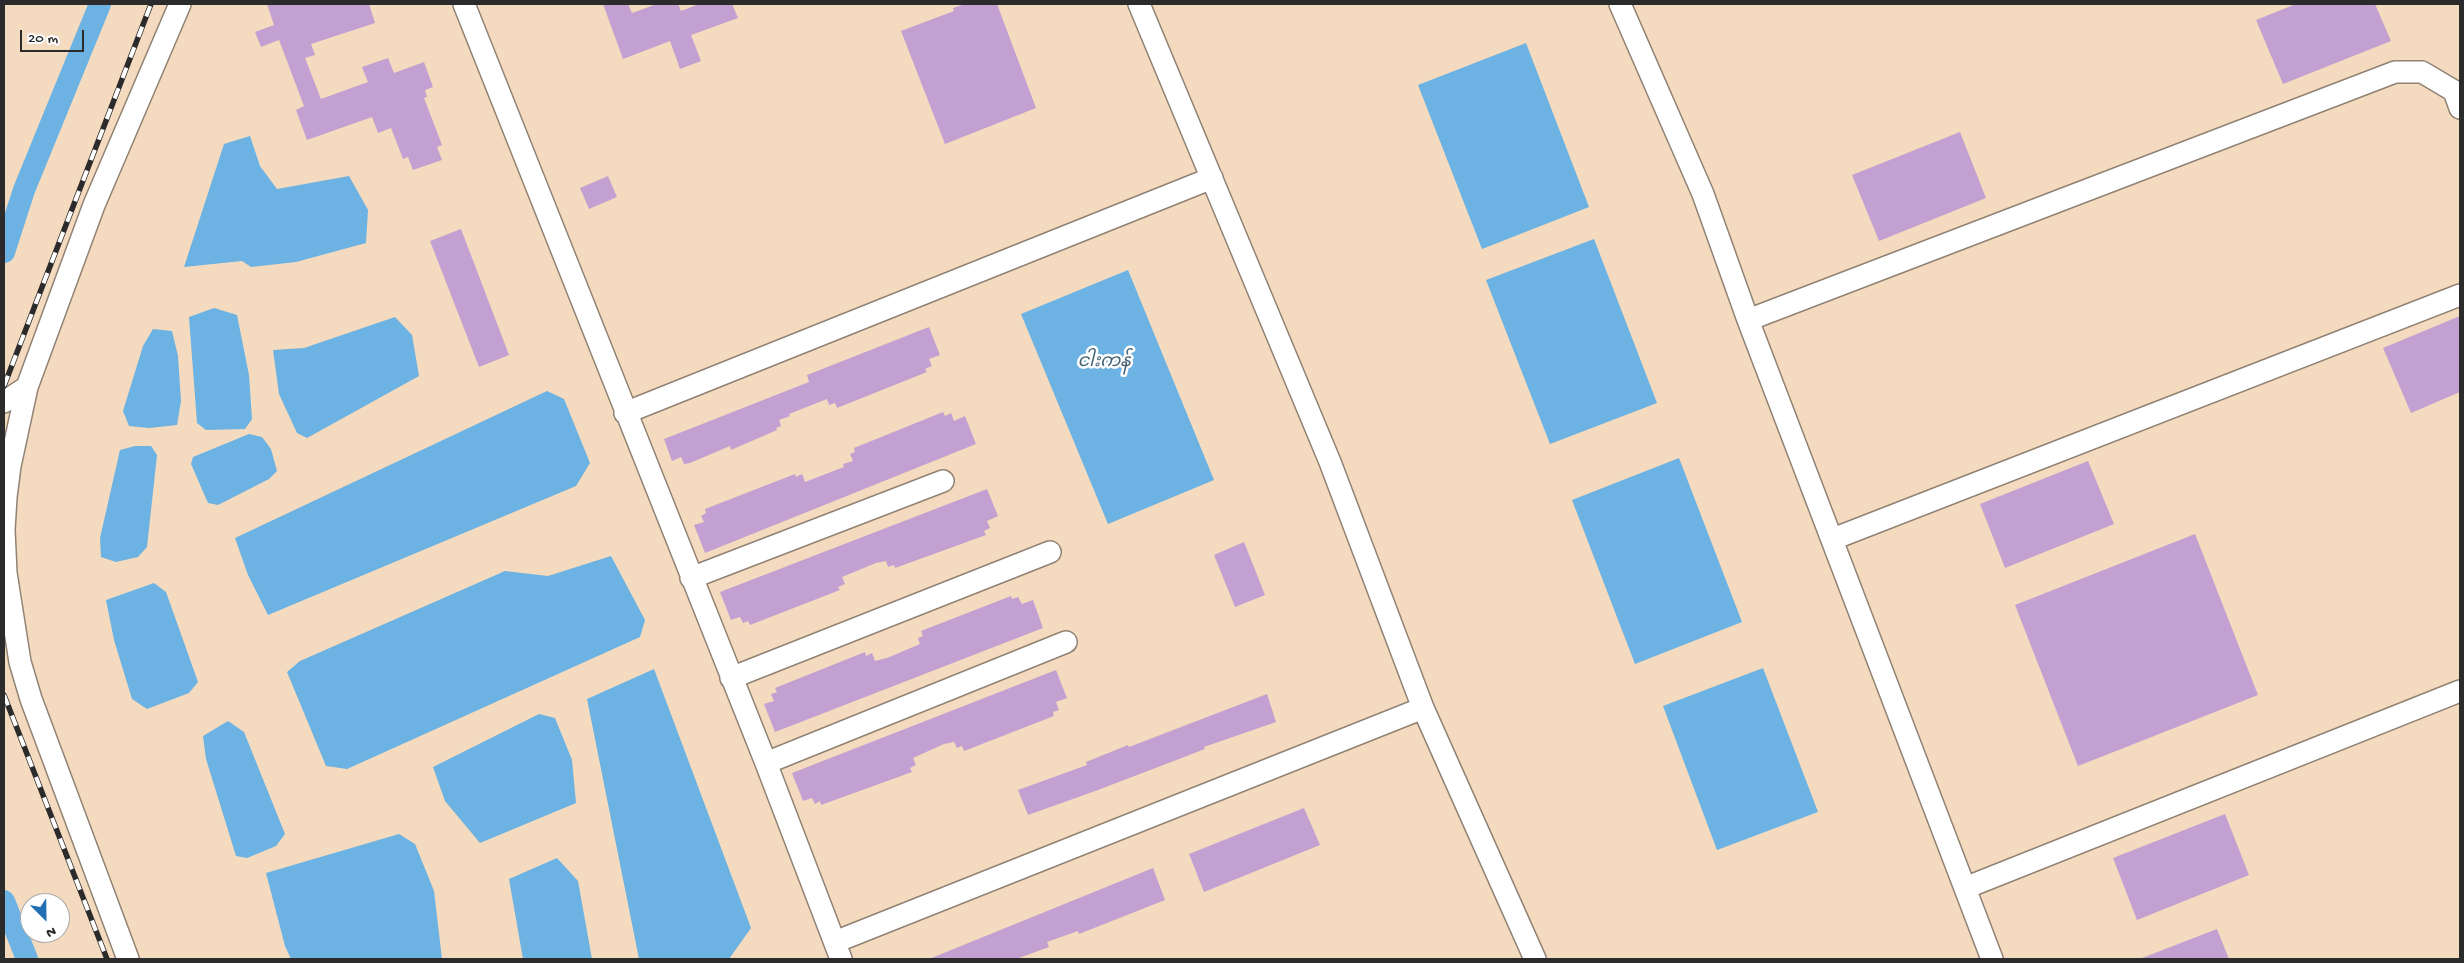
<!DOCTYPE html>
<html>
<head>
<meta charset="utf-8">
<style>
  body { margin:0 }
  #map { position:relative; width:2464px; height:963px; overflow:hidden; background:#f4dabe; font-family:"Gochi Hand",sans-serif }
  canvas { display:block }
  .frame { position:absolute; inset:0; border:5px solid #2b2b2b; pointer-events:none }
  .north { position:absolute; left:20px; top:893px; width:50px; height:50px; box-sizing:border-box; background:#fff; border:1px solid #aaa; border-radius:50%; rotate:157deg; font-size:14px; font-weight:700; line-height:20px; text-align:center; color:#2b2b2b }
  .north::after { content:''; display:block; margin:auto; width:18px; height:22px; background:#1f6fb2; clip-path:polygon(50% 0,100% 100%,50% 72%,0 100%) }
  .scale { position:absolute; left:20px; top:30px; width:64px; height:22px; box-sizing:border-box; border:2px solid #2b2b2b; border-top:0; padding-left:6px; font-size:15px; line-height:18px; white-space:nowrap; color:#2b2b2b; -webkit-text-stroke:4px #fff; paint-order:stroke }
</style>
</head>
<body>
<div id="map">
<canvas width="2464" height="963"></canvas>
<div class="frame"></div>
<div class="north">N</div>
<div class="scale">20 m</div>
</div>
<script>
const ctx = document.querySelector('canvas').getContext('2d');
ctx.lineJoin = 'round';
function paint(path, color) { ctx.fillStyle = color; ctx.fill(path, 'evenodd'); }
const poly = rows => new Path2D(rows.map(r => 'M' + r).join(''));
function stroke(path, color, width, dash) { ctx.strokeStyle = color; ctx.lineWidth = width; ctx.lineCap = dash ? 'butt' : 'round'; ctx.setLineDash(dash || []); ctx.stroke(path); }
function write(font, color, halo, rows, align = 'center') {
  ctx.font = font + ' "Gochi Hand","Noto Sans Myanmar",sans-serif'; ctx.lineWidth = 5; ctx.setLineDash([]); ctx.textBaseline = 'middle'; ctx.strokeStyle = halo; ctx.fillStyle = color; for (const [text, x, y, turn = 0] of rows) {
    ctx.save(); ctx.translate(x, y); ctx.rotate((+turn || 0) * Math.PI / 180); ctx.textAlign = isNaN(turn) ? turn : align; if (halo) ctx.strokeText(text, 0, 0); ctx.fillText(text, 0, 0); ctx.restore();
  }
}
paint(poly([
  [1526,43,1589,207,1482,249,1418,85],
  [250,136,260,166,277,189,349,176,368,210,366,243,296,262,251,267,242,261,184,267,224,144],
  [1594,239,1657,403,1550,444,1486,280],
  [1128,270,1214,480,1108,524,1021,314],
  [214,308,237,315,249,375,252,419,245,429,206,430,197,423,189,317],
  [395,317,412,335,419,376,307,438,297,433,279,394,273,350,304,348],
  [153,329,172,331,178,356,181,401,177,425,149,428,129,426,123,411,143,346],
  [547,391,564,399,590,463,576,486,268,615,248,575,235,538],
  [249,434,262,437,271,449,277,471,269,479,218,505,208,503,191,464,193,457],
  [135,446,151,446,157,455,147,547,138,557,116,562,101,557,100,538,120,450],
  [1679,458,1742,622,1635,664,1572,500],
  [611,556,645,620,640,637,347,769,326,766,287,672,300,661,505,571,548,576],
  [154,583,166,592,198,682,189,693,147,709,132,699,114,640,106,600],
  [1763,668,1818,812,1717,850,1663,706],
  [654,669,751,928,729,959,639,959,587,699],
  [539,714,555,718,572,760,576,803,480,843,445,801,433,767],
  [228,721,244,732,285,834,276,846,247,858,236,856,206,759,203,736],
  [399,834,415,844,434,891,442,959,291,959,285,946,266,873],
  [557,858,578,881,592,959,523,959,509,879]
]), '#6cb2e3');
stroke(poly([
  [4,252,24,190,100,4],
  [4,901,27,959]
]), '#6cb2e3', 22);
paint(poly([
  [267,4,369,4,375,23,311,44,315,55,305,58,321,99,368,82,362,67,388,58,394,73,424,62,433,87,425,90,427,97,424,98,442,145,437,147,442,160,413,170,408,157,403,159,391,128,378,133,372,117,307,140,296,110,304,106,279,40,261,47,255,32,274,25],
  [603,4,628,4,632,13,657,4,678,4,681,11,699,4,732,4,738,18,691,35,701,61,680,69,670,41,623,59],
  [965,4,997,4,1036,108,945,144,901,31,954,11,953,8],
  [2296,4,2375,4,2391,41,2283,84,2256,20],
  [1960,132,1986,198,1879,241,1852,175],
  [608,176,617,197,589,209,580,188],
  [461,229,509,355,479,367,430,241],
  [2460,316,2460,392,2411,413,2383,348],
  [929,327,940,355,929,359,932,366,925,369,927,372,837,408,835,403,829,405,827,399,789,414,790,416,779,420,781,426,776,428,777,430,731,450,730,446,690,463,684,464,681,457,672,461,664,439,809,382,807,375],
  [943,412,945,416,951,413,954,421,965,416,976,444,705,553,694,525,704,522,701,516,706,513,705,509,795,474,796,477,802,474,805,482,844,467,843,464,853,461,850,454,855,452,854,448],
  [2088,461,2114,524,2005,568,1980,504],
  [987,489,998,516,987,521,990,528,984,531,986,535,895,568,894,565,888,567,886,561,876,563,842,577,845,584,838,587,840,590,750,625,748,621,743,623,740,617,731,620,720,592],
  [2195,534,2258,695,2078,766,2015,605],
  [1244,542,1265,595,1235,607,1214,555],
  [1011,596,1012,599,1018,597,1022,604,1033,600,1043,628,775,732,764,704,774,701,771,694,777,692,775,688,865,652,866,656,872,653,875,661,887,658,920,644,918,638,923,636,921,631],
  [1056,670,1067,698,1056,702,1059,710,1053,712,1054,716,964,751,962,746,957,748,954,742,944,744,913,758,916,765,910,768,912,772,821,805,820,801,815,804,812,798,803,801,792,773],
  [1267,694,1276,722,1204,747,1205,749,1098,790,1028,815,1018,790,1087,765,1086,762,1128,745,1129,747],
  [1304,808,1320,845,1204,892,1189,854],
  [2225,814,2249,875,2137,920,2113,858],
  [1153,868,1165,900,1079,934,1078,931,1047,942,1049,947,1016,959,929,959],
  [2217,929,2229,959,2142,959,2142,958]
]), '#c2a0d1');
const street = poly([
  [464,4,766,763,841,959],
  [1139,4,1330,462,1423,708,1535,959],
  [1620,4,1703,194,1748,320,1992,959],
  [1748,320,2395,72,2422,72,2454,91,2460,108],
  [4,402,27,387],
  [625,413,1212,178],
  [1833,539,2460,295],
  [691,578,943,481],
  [731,678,1050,552],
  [766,763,1066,642],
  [1965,888,2460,691],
  [835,942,1423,708],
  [128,959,31,699,20,662,6,573,4,530,6,497,10,466,27,387,94,205,180,4]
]);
stroke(street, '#908274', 24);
stroke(street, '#fff', 21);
const rail = poly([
  [4,386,151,4],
  [4,695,107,959]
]);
stroke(rail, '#2b2b2b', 5.5);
stroke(rail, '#fff', 4, [11]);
write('italic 18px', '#456175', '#fff', [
  ["ငါးကန်",1104,363]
]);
</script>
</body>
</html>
